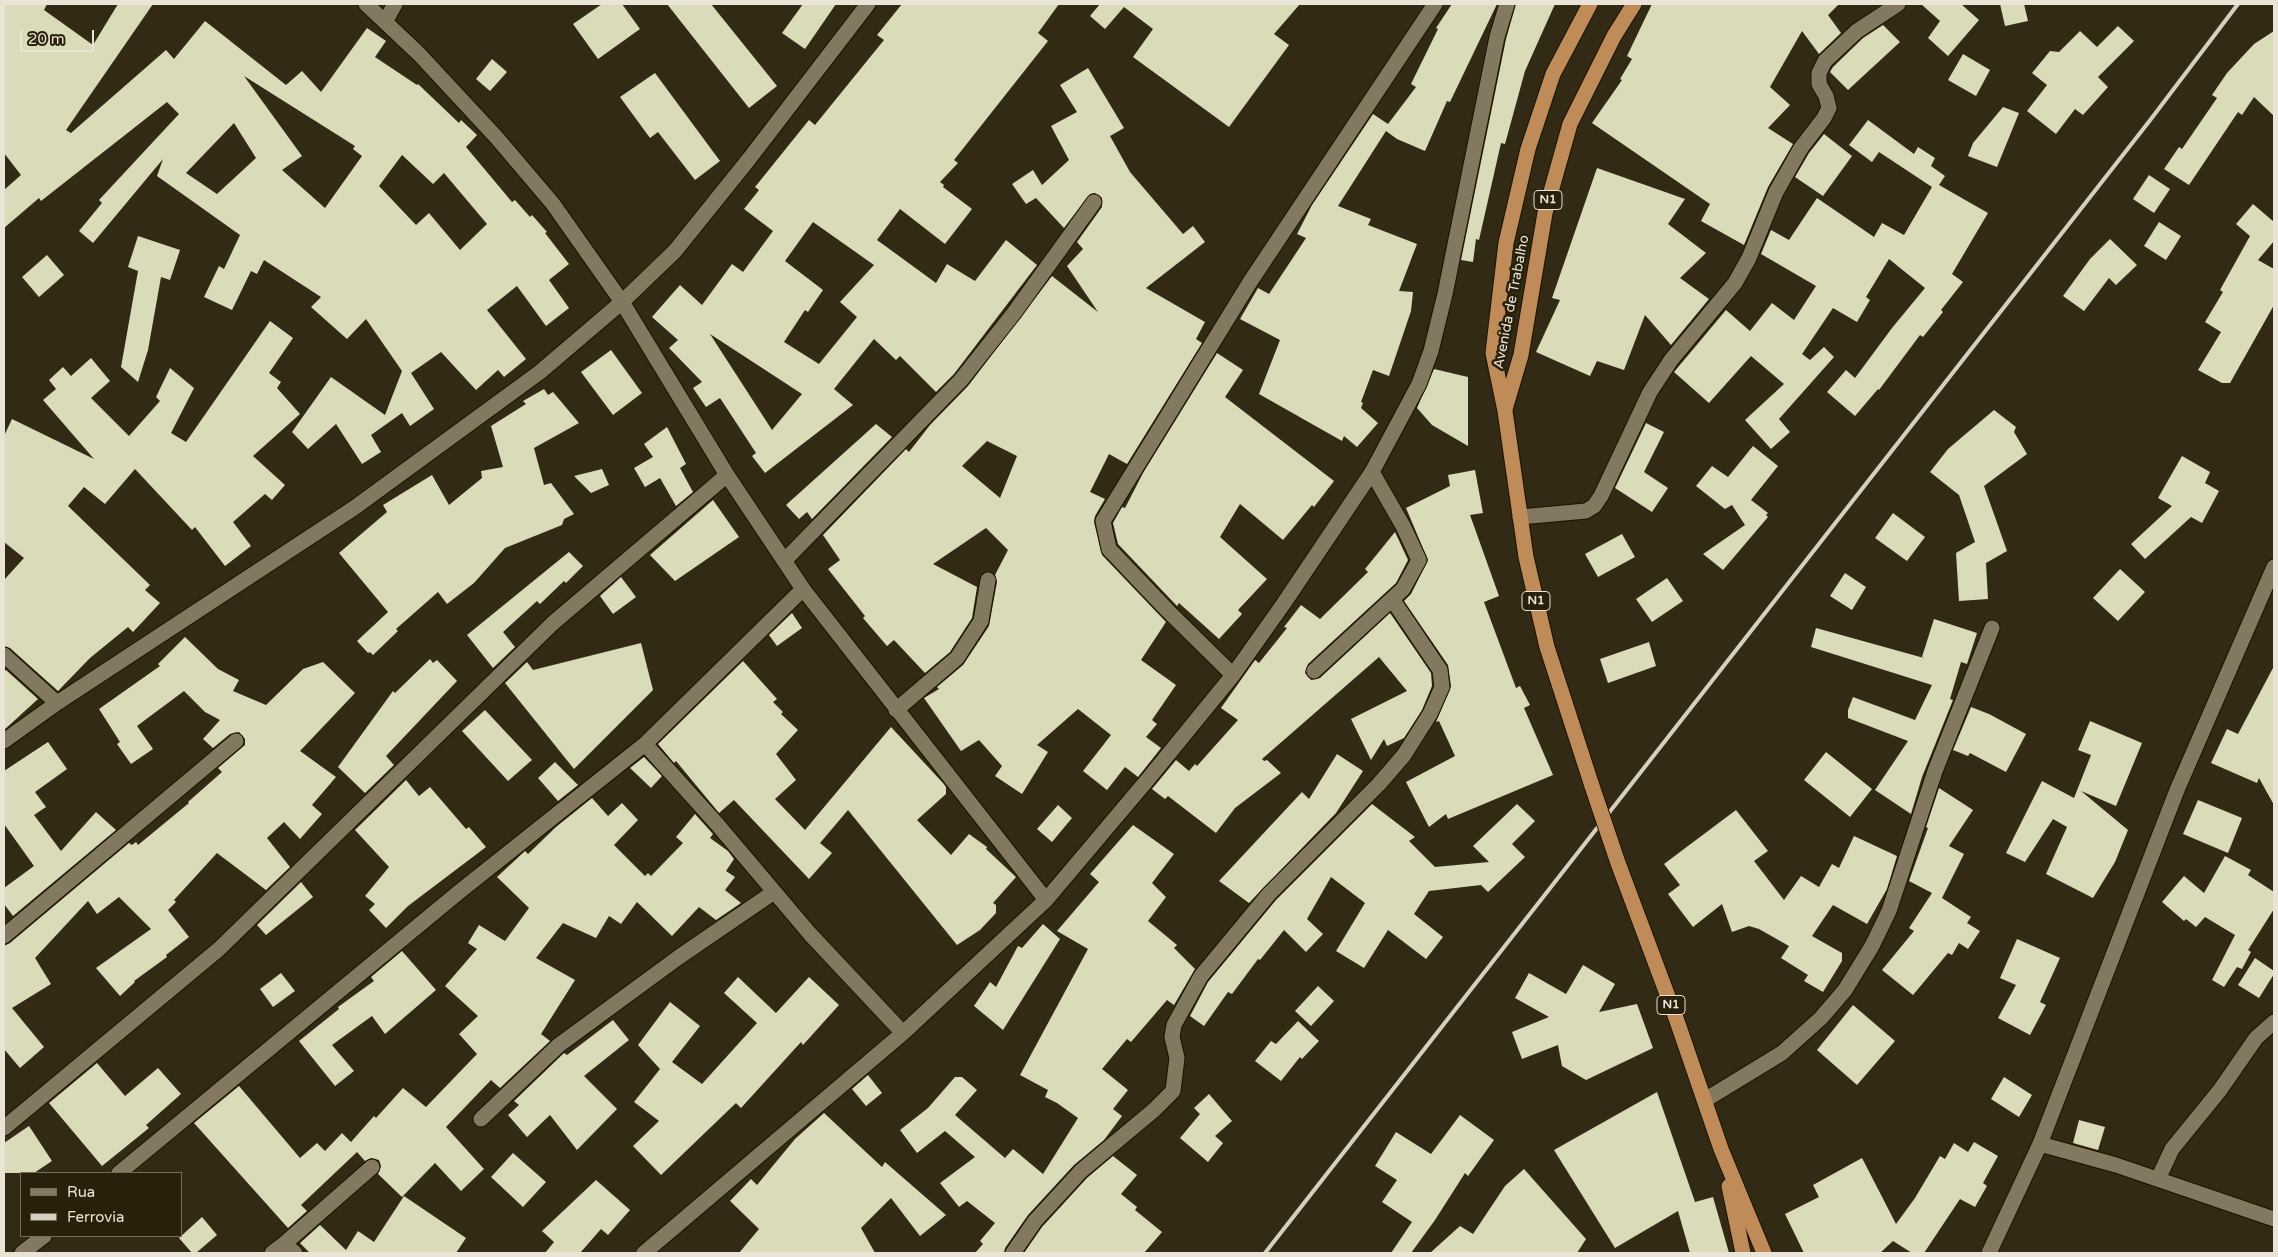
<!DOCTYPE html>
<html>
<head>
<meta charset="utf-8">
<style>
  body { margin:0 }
  #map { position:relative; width:2278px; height:1257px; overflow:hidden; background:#332a15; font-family:"Varela Round",sans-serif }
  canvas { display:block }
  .frame { position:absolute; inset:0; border:5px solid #eae4d7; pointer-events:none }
  .legend { position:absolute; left:20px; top:1172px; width:162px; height:65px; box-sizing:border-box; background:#29200b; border:1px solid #766e5d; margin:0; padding:6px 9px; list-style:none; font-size:15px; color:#eae4d7 }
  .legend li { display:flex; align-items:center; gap:10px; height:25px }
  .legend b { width:25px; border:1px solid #766e5d }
  .scale { position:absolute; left:20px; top:30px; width:74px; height:22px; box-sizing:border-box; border:2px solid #eae4d7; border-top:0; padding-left:6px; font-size:15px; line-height:18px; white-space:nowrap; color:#eae4d7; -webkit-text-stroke:4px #29200b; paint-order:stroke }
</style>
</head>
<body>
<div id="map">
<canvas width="2278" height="1257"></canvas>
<div class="frame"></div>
<ul class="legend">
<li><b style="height:6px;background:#837961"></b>Rua</li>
<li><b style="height:6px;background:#d5cfc1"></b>Ferrovia</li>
</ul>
<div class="scale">20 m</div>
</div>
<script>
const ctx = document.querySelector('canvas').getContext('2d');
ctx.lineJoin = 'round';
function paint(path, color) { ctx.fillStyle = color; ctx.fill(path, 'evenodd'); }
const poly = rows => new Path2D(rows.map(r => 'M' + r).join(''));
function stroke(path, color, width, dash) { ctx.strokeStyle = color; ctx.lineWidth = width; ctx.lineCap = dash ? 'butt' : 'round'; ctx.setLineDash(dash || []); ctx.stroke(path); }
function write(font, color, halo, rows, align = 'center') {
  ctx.font = font + ' "Varela Round",sans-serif'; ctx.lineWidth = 5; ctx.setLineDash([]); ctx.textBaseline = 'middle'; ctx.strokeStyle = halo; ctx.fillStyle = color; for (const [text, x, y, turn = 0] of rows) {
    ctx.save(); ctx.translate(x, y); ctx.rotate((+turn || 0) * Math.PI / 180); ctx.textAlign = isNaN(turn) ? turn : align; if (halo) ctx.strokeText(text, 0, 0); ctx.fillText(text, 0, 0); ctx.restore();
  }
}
paint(poly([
  [4,4,47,4,44,10,93,45,118,4,153,4,66,130,71,133,166,50,174,59,205,21,286,85,302,71,321,92,367,28,386,41,375,57,417,85,418,84,459,123,461,120,477,135,466,147,512,202,515,200,530,217,532,215,547,232,545,233,569,264,549,280,569,308,546,326,517,286,487,310,526,359,504,377,498,370,476,390,441,352,411,373,434,409,410,426,402,413,371,435,381,452,362,464,336,424,308,449,292,432,331,377,385,415,402,371,366,319,347,339,311,307,321,297,264,260,257,274,251,271,232,310,204,297,219,266,224,269,240,235,157,176,163,159,93,243,79,231,102,203,99,200,179,114,167,102,41,201,39,198,4,228,4,190,21,175,4,153],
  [244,76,355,146,353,149,362,156,325,208,282,170,302,156],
  [234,123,256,158,217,194,186,173],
  [402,155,433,184,444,173,487,224,460,250,429,213,416,225,379,186],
  [602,4,622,4,640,29,598,59,573,24],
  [667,4,711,4,777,86,749,108],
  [803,4,836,4,805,49,782,33],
  [902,4,1059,4,1038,33,1048,41,954,160,958,163,940,182,944,185,943,187,972,209,945,244,900,209,877,240,936,283,947,264,975,281,1006,240,1037,265,954,374,936,392,900,356,896,360,874,339,834,389,853,405,765,473,752,456,756,453,720,398,706,407,693,388,702,382,669,348,678,340,652,317,680,285,702,305,732,264,743,272,773,231,744,209,759,190,755,187,809,120,815,125,884,40,877,35],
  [813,222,874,265,840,302,857,317,819,364,784,342,805,310,808,312,823,290,785,261],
  [710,334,802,394,772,430],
  [1100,4,1300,4,1274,34,1289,45,1229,127,1133,57,1153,29,1124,7,1105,29,1090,16],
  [1452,4,1497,4,1450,102,1447,101,1425,151,1397,139,1386,131,1338,206,1371,219,1368,225,1417,244,1399,291,1413,292,1411,311,1389,376,1373,370,1361,402,1363,403,1361,408,1378,423,1357,447,1344,436,1342,441,1259,394,1280,340,1240,319,1258,288,1269,294,1306,238,1297,234,1312,205,1373,114,1388,124,1416,87,1411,84,1438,29,1436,28],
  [1516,4,1555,4,1525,71,1505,144,1501,143,1479,240,1476,239,1473,262,1461,260,1506,39],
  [1652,4,1839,4,1828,15,1841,33,1819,54,1802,31,1770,87,1790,105,1768,128,1793,144,1768,187,1744,245,1701,221,1710,204,1592,123,1622,80,1620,79,1632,59,1627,56],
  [1921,4,1961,4,1979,20,1948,56,1928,38,1940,21],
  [2000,4,2024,4,2028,21,2005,26],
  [1883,25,1900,42,1848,90,1830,72,1833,67,1863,38],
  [2118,26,2134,41,2098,77,2108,87,2083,115,2075,109,2056,134,2027,111,2047,85,2032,73,2050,51,2059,52,2080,31,2097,47],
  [2274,31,2274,116,2254,97,2242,115,2238,112,2189,185,2164,169,2179,147,2182,149,2217,98,2212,95,2227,73,2254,44],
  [1963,54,1990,70,1976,96,1948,80],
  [492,59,507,72,490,91,476,79],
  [1088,68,1124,128,1110,136,1130,172,1183,234,1193,226,1205,242,1146,288,1205,322,1196,339,1202,343,1127,464,1109,454,1090,492,1105,499,1095,516,1094,522,1102,555,1166,622,1141,660,1176,685,1152,720,1157,724,1146,737,1161,748,1138,777,1125,767,1107,790,1083,771,1111,735,1078,709,1037,745,1048,752,1022,794,995,776,1002,766,979,740,961,751,924,698,939,689,937,687,963,665,989,626,997,582,995,575,1008,550,986,528,933,564,977,587,972,618,950,652,925,673,894,640,887,646,863,618,865,616,828,569,840,560,823,535,906,449,909,452,930,425,968,386,1052,276,1098,312,1067,266,1083,249,1077,242,1102,207,1102,198,1095,193,1090,194,1064,228,1036,198,1026,204,1012,184,1033,170,1042,185,1069,160,1051,126,1077,112,1060,85],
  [987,441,1017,456,1000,498,962,466],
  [655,73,720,161,695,180,658,132,650,138,620,97],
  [2003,107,2019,113,1997,167,1968,156,1973,143],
  [1868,120,1914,154,1918,147,1935,158,1931,166,1945,176,1939,185,1988,213,1952,274,1963,282,1941,310,1943,312,1923,337,1920,335,1879,390,1878,389,1855,416,1827,392,1846,370,1855,378,1892,328,1925,288,1889,259,1866,297,1870,300,1857,322,1833,308,1802,354,1810,360,1824,347,1834,357,1779,419,1790,432,1771,449,1745,420,1784,384,1751,356,1709,403,1674,372,1726,310,1750,331,1772,303,1794,320,1816,286,1761,254,1771,230,1789,240,1817,198,1874,237,1882,223,1904,235,1932,187,1879,152,1872,162,1849,145],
  [1824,134,1852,156,1823,196,1795,177,1809,153],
  [1597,168,1685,199,1668,224,1706,253,1680,278,1709,299,1671,345,1645,315,1624,370,1597,361,1590,376,1536,352,1560,300,1552,298],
  [2149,175,2170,189,2154,213,2133,199],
  [2253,204,2274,222,2274,241,2258,260,2274,269,2274,305,2230,383,2222,383,2198,370,2221,332,2205,322,2223,292,2220,290,2250,236,2236,224],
  [2159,222,2181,236,2166,260,2144,246],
  [138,236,180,250,170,280,161,277,148,350,138,382,121,367,138,271,128,267],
  [2110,239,2137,265,2116,285,2109,278,2084,311,2063,296,2090,259],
  [47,255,64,275,39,297,22,277],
  [270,321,293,338,269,373,281,382,277,388,300,414,253,456,285,485,272,500,265,494,233,522,251,546,225,566,195,527,192,530,135,469,105,504,84,487,68,506,150,585,145,590,160,603,133,632,128,627,90,658,58,691,10,648,4,646,4,580,24,558,4,542,4,436,12,419,94,459,43,400,56,389,49,380,63,367,71,376,91,358,110,381,91,398,129,436,160,401,156,397,170,368,194,388,171,433,186,442],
  [611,350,642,393,613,415,581,372],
  [1217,353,1243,370,1225,397,1334,481,1314,507,1312,505,1283,540,1240,504,1220,537,1267,579,1238,610,1242,614,1219,639,1179,603,1177,606,1118,544,1113,523,1122,507,1125,508,1143,473],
  [1434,369,1468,377,1468,446,1432,425,1417,408],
  [544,389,548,395,553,392,579,423,534,448,544,485,551,483,574,514,564,519,562,525,505,548,474,583,447,604,438,592,396,629,398,631,373,655,370,652,368,653,357,641,388,612,339,553,387,512,383,505,432,475,449,505,482,478,481,471,503,467,491,426,526,404,523,401],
  [1994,410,2016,427,2014,432,2027,454,1984,486,2007,551,1986,563,1988,599,1959,601,1956,553,1975,542,1959,495,1930,472,1948,449],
  [1646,423,1664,432,1644,472,1668,488,1652,512,1615,488],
  [876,424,892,437,812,519,807,512,799,519,786,505],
  [667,427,686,464,680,468,693,492,676,506,660,478,645,487,634,468,653,457,644,444],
  [1753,446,1778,466,1751,500,1768,513,1766,515,1768,517,1723,570,1703,554,1745,525,1732,505,1725,509,1696,486,1712,466,1728,477],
  [2182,456,2210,472,2205,483,2219,491,2202,523,2191,517,2145,559,2131,544,2172,506,2158,498],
  [602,469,609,485,591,493,574,476],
  [1475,470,1483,513,1470,515,1499,596,1484,602,1516,688,1520,686,1530,705,1524,708,1553,775,1448,819,1446,814,1429,827,1406,782,1455,756,1439,721,1436,722,1451,686,1448,665,1404,601,1411,594,1428,560,1406,508,1450,486,1448,475],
  [713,500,739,537,675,581,650,555],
  [1893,513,1925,537,1907,561,1875,538],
  [1395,532,1408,560,1396,583,1308,664,1305,673,1311,680,1320,678,1390,613,1431,673,1432,686,1422,710,1404,738,1387,746,1384,739,1371,760,1351,719,1407,691,1379,657,1262,759,1264,761,1267,760,1281,773,1235,808,1216,833,1168,796,1165,799,1152,789,1176,760,1189,771,1195,764,1197,766,1238,720,1221,708,1255,660,1259,663,1287,628,1284,627,1301,605,1320,619,1368,572,1365,569],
  [1622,534,1635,557,1598,577,1585,554],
  [569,552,583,566,566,583,564,581,540,604,537,601,503,632,515,647,493,668,467,635],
  [2120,569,2145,592,2118,621,2093,598],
  [1845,573,1866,587,1852,610,1830,596],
  [621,577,636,597,613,614,600,596],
  [1667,578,1683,601,1652,622,1636,599],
  [792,613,802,628,777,646,769,635],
  [1934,619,1977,633,1967,664,1961,662,1950,699,1953,700,1922,777,1911,814,1875,790,1908,741,1848,718,1848,710,1853,697,1915,720,1932,685,1811,647,1816,628,1924,658,1922,657],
  [185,637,218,669,239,680,233,691,266,705,303,669,323,662,355,693,300,751,336,777,312,805,322,814,300,839,284,822,267,838,290,867,266,890,217,853,174,900,176,902,168,910,189,937,166,955,167,957,134,981,135,982,120,996,96,968,151,929,119,897,97,914,88,901,35,958,51,984,12,1008,44,1047,20,1068,4,1049,4,946,10,943,129,843,132,845,136,842,138,845,189,803,188,802,222,772,218,768,245,745,245,739,239,732,230,734,213,748,203,739,220,720,205,712,184,691,137,726,153,749,131,764,117,744,120,742,99,709,160,666,158,664],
  [1649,642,1656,666,1608,683,1600,659],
  [641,643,653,690,574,769,505,683,527,662,533,670],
  [430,659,433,663,437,660,457,681,386,756,394,765,365,793,338,767,393,691,395,693],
  [743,661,777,699,773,702,783,712,781,714,798,730,776,754,796,780,775,799,805,830,891,727,943,783,946,787,946,794,917,820,951,855,969,834,987,847,986,849,1016,877,993,903,996,905,996,913,980,930,957,945,848,810,820,843,832,853,809,879,734,800,719,813,676,761,674,763,658,744],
  [2274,666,2274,805,2259,778,2257,783,2211,763,2227,729,2238,734],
  [6,670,38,699,4,730,4,672],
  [1971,707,1989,714,2026,734,2006,772,1970,753,1968,756,1953,750],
  [485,710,532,760,508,781,462,731],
  [2090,721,2142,743,2116,806,2081,791,2128,830,2115,862,2093,898,2046,874,2067,827,2053,819,2025,862,2006,853,2042,781,2074,798,2091,755,2078,750],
  [48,742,67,769,35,792,46,807,34,815,61,851,96,812,116,830,13,916,4,904,4,888,34,866,4,824,4,771],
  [1826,752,1872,789,1850,817,1804,780],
  [1337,754,1363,771,1336,813,1249,903,1219,881,1302,792,1309,799],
  [644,757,662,776,651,788,630,768],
  [555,762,578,785,558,801,538,778],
  [406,780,419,796,430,787,466,829,469,827,486,847,408,906,386,928,369,910,375,904,365,896,389,867,355,830],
  [1939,788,1973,810,1949,846,1964,854,1942,898,1971,917,1967,923,1980,931,1968,949,1959,943,1952,955,1948,953,1913,995,1882,970,1914,931,1909,928,1932,893,1909,881,1928,828,1926,827],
  [592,798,608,816,622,803,638,820,614,845,645,876,648,873,651,876,683,843,676,837,695,814,713,834,710,838,728,851,734,859,726,871,735,877,725,890,741,903,716,920,699,907,672,936,637,902,621,924,609,916,596,938,563,923,536,958,575,980,541,1034,550,1041,500,1088,491,1080,446,1127,484,1169,461,1191,435,1163,402,1197,378,1174,381,1166,379,1160,371,1158,365,1161,357,1152,301,1205,307,1211,288,1228,194,1123,239,1086,300,1158,317,1143,325,1151,342,1133,351,1142,374,1116,376,1118,403,1088,426,1107,477,1054,459,1034,478,1016,445,986,477,949,468,943,479,925,505,941,529,908,497,877,525,851,528,854,556,827],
  [2198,800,2242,818,2228,853,2183,834],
  [1372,804,1415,837,1409,841,1435,867,1489,862,1473,846,1517,804,1535,821,1512,844,1525,857,1488,892,1481,885,1429,891,1414,914,1443,937,1426,959,1388,930,1364,968,1336,951,1365,903,1331,877,1307,919,1323,934,1306,952,1284,930,1260,960,1258,959,1232,994,1228,992,1204,1026,1190,1016,1208,982,1276,900],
  [1058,805,1072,818,1052,842,1037,829],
  [1736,810,1768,851,1754,861,1784,900,1801,876,1819,887,1832,864,1839,868,1854,836,1897,856,1887,889,1867,924,1833,905,1812,936,1842,953,1842,961,1823,992,1804,981,1808,975,1781,958,1789,946,1759,929,1749,926,1732,932,1722,904,1693,927,1668,894,1680,885,1664,864],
  [1133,825,1174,854,1152,883,1166,897,1148,921,1177,945,1174,948,1195,969,1174,1005,1167,1000,1131,1042,1127,1039,1102,1069,1128,1090,1113,1109,1122,1116,1104,1140,1074,1165,1028,1215,1005,1248,1004,1253,975,1253,983,1244,980,1241,995,1223,967,1201,959,1207,940,1183,975,1157,945,1131,917,1153,900,1130,928,1108,955,1077,962,1077,977,1090,955,1115,1005,1158,1013,1149,1043,1174,1078,1118,1057,1103,1045,1097,1048,1090,1020,1075,1088,949,1057,931,1099,882,1090,874],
  [2225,856,2251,870,2248,875,2274,892,2274,909,2248,950,2251,952,2242,969,2237,967,2224,987,2212,980,2235,935,2205,917,2196,927,2186,919,2184,921,2162,902,2184,876,2204,893],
  [301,882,313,897,266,935,257,925],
  [1043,924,1060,939,1003,1030,974,1006,990,982,996,987,1018,946,1022,948],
  [2017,939,2060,958,2040,1002,2046,1005,2030,1035,1998,1018,2016,985,2000,978],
  [402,951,436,990,385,1034,372,1016,332,1045,354,1071,335,1086,299,1041,339,1009,338,1007,374,981,371,977],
  [2255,958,2274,971,2274,974,2259,998,2238,985],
  [1583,965,1615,984,1599,1012,1637,1004,1653,1048,1586,1080,1562,1066,1558,1045,1522,1059,1512,1032,1549,1017,1515,998,1529,973,1566,994],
  [281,973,295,991,273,1007,260,989],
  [738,977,776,1013,809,977,839,1005,803,1045,801,1042,741,1108,736,1103,661,1175,633,1146,659,1121,634,1102,660,1069,638,1045,670,1002,700,1026,672,1062,702,1084,757,1023,724,993],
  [1318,986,1334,1001,1311,1026,1295,1011],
  [1853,1005,1895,1041,1857,1085,1817,1050],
  [613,1020,629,1040,584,1076,617,1109,577,1150,550,1115,527,1137,508,1115,519,1105,514,1101,564,1053,567,1055],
  [1298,1021,1319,1041,1302,1059,1300,1057,1281,1081,1255,1061,1271,1041,1276,1044],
  [97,1063,125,1096,158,1068,181,1094,146,1125,149,1128,102,1166,49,1103],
  [868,1075,882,1093,866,1106,852,1089],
  [2004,1077,2032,1095,2019,1117,1991,1099],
  [1657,1092,1695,1202,1713,1197,1729,1253,1690,1253,1678,1211,1615,1248,1554,1150],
  [1209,1094,1232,1121,1215,1136,1223,1143,1208,1162,1180,1138,1200,1114,1194,1108],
  [824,1113,882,1167,885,1162,946,1215,920,1236,891,1198,861,1228,875,1253,739,1253,759,1229,730,1201,751,1179,757,1185,795,1139],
  [1460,1115,1494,1140,1468,1176,1465,1173,1435,1220,1411,1253,1391,1253,1412,1222,1382,1202,1397,1180,1375,1166,1396,1132,1431,1154],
  [2079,1120,2105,1127,2098,1150,2073,1143],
  [29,1126,52,1161,34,1173,4,1173,4,1143],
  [1974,1142,1998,1156,1983,1183,1987,1186,1975,1207,1960,1199,1924,1253,1912,1253,1893,1241,1880,1253,1804,1253,1785,1214,1819,1197,1813,1185,1862,1158,1896,1224,1915,1198,1940,1156,1945,1159,1954,1143,1968,1152],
  [513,1153,546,1182,523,1207,491,1177],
  [1113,1156,1137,1175,1121,1194,1137,1207,1135,1210,1162,1232,1144,1253,1024,1253,1042,1227,1087,1178],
  [1524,1169,1586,1239,1577,1253,1430,1253,1460,1226,1473,1234,1505,1186],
  [596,1180,630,1210,608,1235,601,1229,580,1253,545,1253,554,1242,542,1231],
  [404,1196,466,1238,456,1253,310,1253,300,1243,320,1225,346,1250,358,1231,374,1242],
  [202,1217,217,1235,196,1253,192,1253,179,1238]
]), '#dadcb9');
const minor = poly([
  [366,4,419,54,497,138,553,204,622,302,727,475,803,589,1046,900],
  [385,22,395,4],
  [1520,517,1586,511,1594,506,1601,496,1650,392,1671,360,1735,283,1749,258,1776,192,1801,148,1824,118,1829,108,1826,96,1819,84,1819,73,1825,61,1857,31,1898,4],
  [784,561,961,380,1014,313,1094,202],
  [4,655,57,703],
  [1314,671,1403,589,1419,560,1403,526,1372,472],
  [1233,675,1168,611,1109,549,1103,521,1250,282,1435,4],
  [896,710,957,658,981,621,988,580],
  [4,741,57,703,354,508,540,372,622,302,675,251,749,159,868,4],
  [645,744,717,824,810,934,903,1033],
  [4,936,236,741],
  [1705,1100,1782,1053,1821,1018,1845,990,1872,946,1889,911,1935,771,1992,628],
  [481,1119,559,1045,679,957,774,892],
  [4,1128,219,949,553,623,727,475],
  [2040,1144,2116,1165,2274,1219],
  [119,1173,459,892,645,744,803,589],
  [2158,1179,2172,1149,2220,1090,2256,1038,2274,1022],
  [22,1253,44,1236],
  [272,1253,284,1244],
  [295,1253,284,1244,372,1167],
  [644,1253,903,1033,1046,900,1149,778,1233,675,1284,603,1372,472,1419,384,1431,351,1445,294,1497,37,1507,4],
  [1013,1253,1035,1221,1081,1171,1154,1110,1173,1091,1177,1058,1172,1037,1174,1025,1201,976,1269,894,1379,784,1404,755,1430,714,1442,687,1440,670,1392,599],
  [1989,1253,2040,1144,2177,790,2274,567]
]);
const highway = poly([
  [1590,4,1553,74,1528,149,1506,243,1493,353,1505,411,1526,557,1547,647,1592,786],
  [1505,409,1521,355,1545,213,1570,124,1614,36,1634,4],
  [1618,863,1676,1018,1721,1149,1764,1253],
  [1729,1186,1743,1253]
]);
stroke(minor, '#1a1201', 17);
stroke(highway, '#1a1201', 17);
stroke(minor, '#837961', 15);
stroke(highway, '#bf8b59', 15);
stroke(poly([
  [1265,1253,2151,119,2238,4]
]), '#d5cfc1', 4);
const highwayBridge = poly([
  [1592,786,1618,863]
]);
stroke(highwayBridge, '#1a1201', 17, []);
stroke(highwayBridge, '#bf8b59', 15);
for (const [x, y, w] of [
  [1548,200,28],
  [1536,601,28],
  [1671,1005,28]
]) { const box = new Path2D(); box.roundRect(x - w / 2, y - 9.5, w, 19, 4); ctx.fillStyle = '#29200b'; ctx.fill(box); stroke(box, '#eae4d7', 1); }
write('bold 12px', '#eae4d7', null, [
  ["N1",1548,200],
  ["N1",1536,601],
  ["N1",1671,1005]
]);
write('14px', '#eae4d7', '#29200b', [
  ["Avenida de Trabalho",1512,302,-79]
]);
</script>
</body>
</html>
